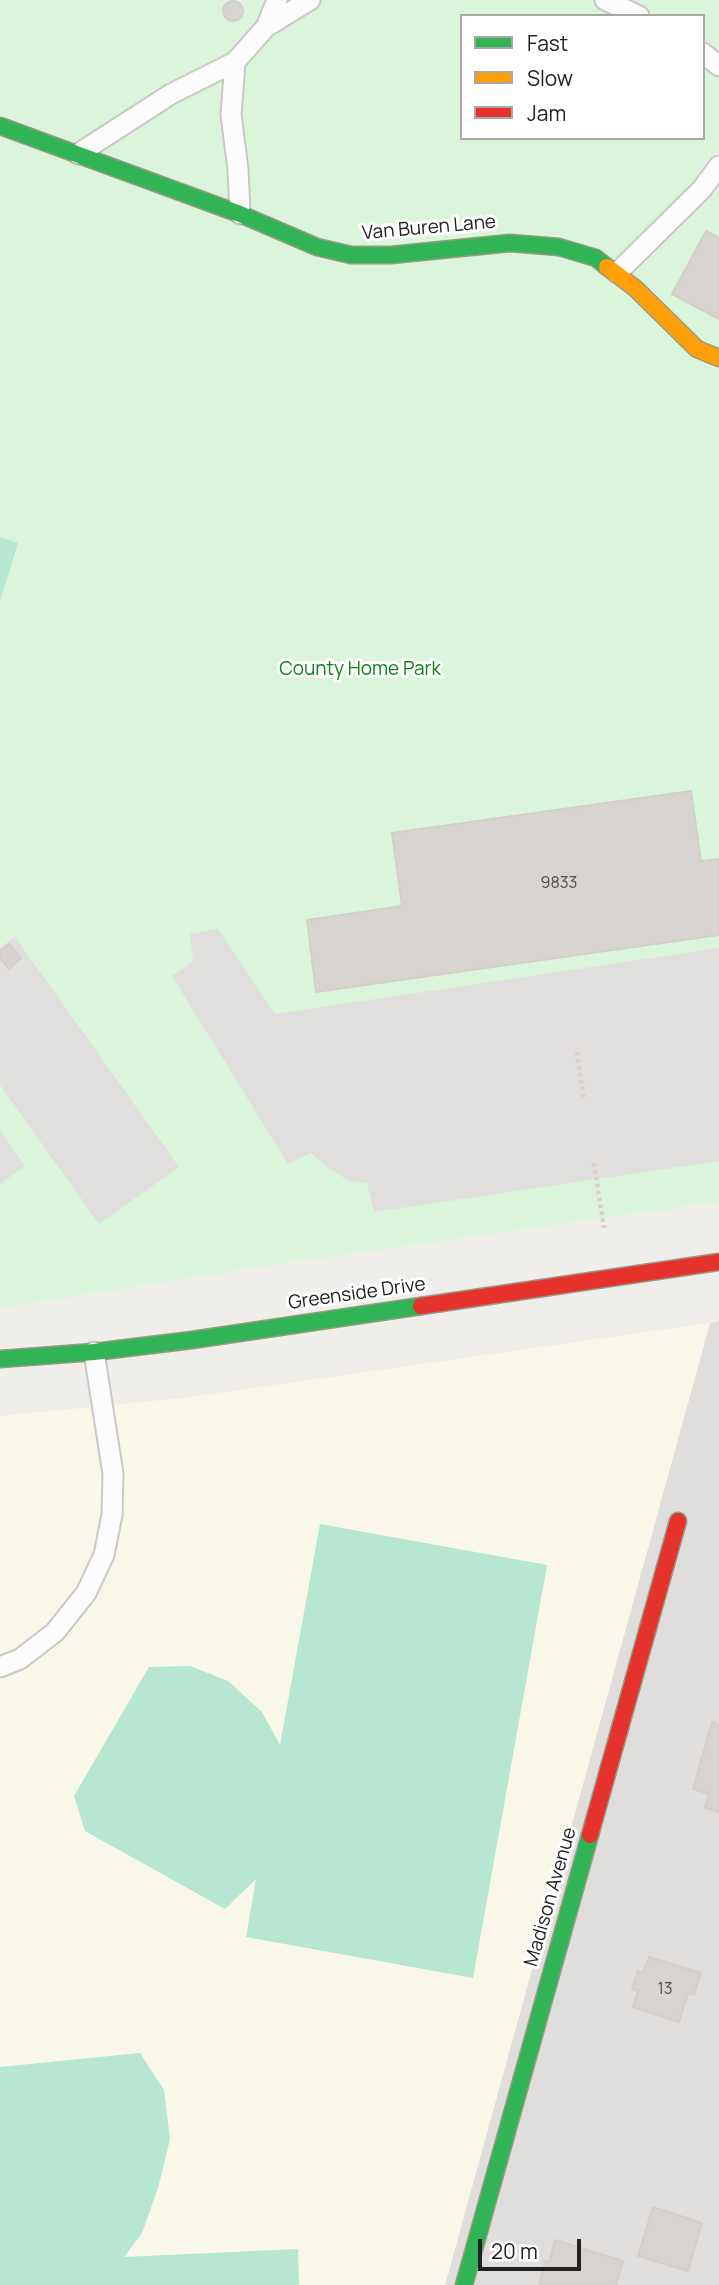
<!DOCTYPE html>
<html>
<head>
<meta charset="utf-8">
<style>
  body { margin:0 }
  #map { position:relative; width:719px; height:2285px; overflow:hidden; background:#f0eeeb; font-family:Manrope,sans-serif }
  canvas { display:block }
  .legend { position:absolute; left:460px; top:14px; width:245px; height:126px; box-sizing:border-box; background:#fff; border:2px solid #a7a7a7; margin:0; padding:9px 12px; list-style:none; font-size:21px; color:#222 }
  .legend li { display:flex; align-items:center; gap:14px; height:35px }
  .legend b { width:35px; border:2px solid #a7a7a7 }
  .scale { position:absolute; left:478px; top:2239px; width:103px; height:32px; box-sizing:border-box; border:4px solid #222; border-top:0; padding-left:9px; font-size:21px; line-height:24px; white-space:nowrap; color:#222; -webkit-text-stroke:5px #fff; paint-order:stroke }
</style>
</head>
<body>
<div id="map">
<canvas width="719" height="2285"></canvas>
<ul class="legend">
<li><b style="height:9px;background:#30b455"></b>Fast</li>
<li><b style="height:9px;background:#ff9f0a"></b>Slow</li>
<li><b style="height:9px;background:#e5322d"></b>Jam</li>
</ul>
<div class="scale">20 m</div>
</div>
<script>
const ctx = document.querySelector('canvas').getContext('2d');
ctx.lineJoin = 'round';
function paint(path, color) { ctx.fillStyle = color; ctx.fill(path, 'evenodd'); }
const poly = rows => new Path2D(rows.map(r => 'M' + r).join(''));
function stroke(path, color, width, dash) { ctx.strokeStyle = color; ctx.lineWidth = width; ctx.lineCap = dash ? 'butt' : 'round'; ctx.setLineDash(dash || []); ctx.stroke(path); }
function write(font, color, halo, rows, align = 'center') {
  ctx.font = font + ' Manrope,sans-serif'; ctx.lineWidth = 6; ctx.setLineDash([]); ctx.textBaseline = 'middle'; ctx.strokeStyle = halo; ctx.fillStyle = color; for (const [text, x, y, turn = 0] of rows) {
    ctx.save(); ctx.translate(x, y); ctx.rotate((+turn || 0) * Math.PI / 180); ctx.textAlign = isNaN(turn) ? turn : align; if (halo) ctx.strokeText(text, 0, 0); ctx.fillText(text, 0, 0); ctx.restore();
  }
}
paint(poly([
  [719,1321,719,2285,445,2285,710,1323]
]), '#dfdedc');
paint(poly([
  [710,1323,445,2285,0,2285,0,1416,183,1398]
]), '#f8f7e8');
paint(poly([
  [0,0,719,0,719,1202,284,1263,0,1308],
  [462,16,703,16,703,138,462,138]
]), '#daf5da');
paint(poly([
  [0,537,18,543,0,601],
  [320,1524,547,1565,473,1978,246,1937,256,1879,225,1909,85,1831,74,1796,149,1667,190,1666,228,1681,262,1712,280,1745],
  [140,2053,164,2090,170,2139,158,2188,142,2233,124,2257,298,2249,299,2285,0,2285,0,2067]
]), '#b7e6d2');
paint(poly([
  [218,929,275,1014,719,948,719,1161,374,1212,367,1183,349,1181,328,1168,311,1153,288,1164,172,976,193,962,190,934],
  [15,937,179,1167,99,1224,0,1085,0,948],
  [0,1130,25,1166,0,1184]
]), '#e0dfde');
const building = poly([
  '223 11a10 10 0 1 1 20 0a10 10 0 1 1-20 0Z',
  [706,231,719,238,719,319,672,294,706,231],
  [691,791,701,861,719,859,719,935,316,992,307,920,402,906,392,833,691,791],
  [9,944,21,958,9,969,0,958,0,951,9,944],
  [712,1722,719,1725,719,1812,705,1808,709,1794,693,1789,712,1722],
  [649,1957,701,1973,694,1995,688,1993,679,2022,633,2007,638,1991,632,1989,638,1971,643,1973,649,1957],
  [653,2207,702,2223,688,2271,638,2256,653,2207],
  [555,2240,623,2261,616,2285,539,2285,545,2261,549,2263,555,2240]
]);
paint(building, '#d7d4d2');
stroke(building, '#d3d0cc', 2);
const lane = poly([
  [605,0,639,16],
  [266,27,310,0],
  [703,53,719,66],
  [235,62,231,115,238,169,240,214],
  [78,154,171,94,235,62,266,27,277,0],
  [617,273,702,189,719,166],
  [0,1667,20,1659,55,1632,86,1593,104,1555,112,1515,113,1474,94,1352]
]);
const fast = poly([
  [0,126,240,214,317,247,351,255,391,255,510,243,559,247,596,258,607,267],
  [0,1359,94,1352,192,1340,421,1306],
  [464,2285,590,1835]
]);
const slow = poly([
  [607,267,635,288,697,349,719,358]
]);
const jam = poly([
  [421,1306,719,1262],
  [590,1835,678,1521]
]);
stroke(lane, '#c9c8c7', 23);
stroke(fast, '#999a82', 19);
stroke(slow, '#999a82', 19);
stroke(jam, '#999a82', 19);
stroke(poly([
  [577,1052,584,1100],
  [594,1163,604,1228]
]), '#dccecd', 4.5, [3.5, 3.5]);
stroke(lane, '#fdfcfc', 19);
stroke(fast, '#30b455', 16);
stroke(slow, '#ff9f0a', 16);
stroke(jam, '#e5322d', 16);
write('16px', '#4f4e4e', null, [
  ["9833",559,884],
  ["13",665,1990]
]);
write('19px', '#222', '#fff', [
  ["Van Buren Lane",429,228,-5],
  ["Greenside Drive",357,1294,-8],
  ["Madison Avenue",551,1897,-74]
]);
write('19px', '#0c8416', '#fff', [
  ["County Home Park",360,670]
]);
</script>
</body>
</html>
